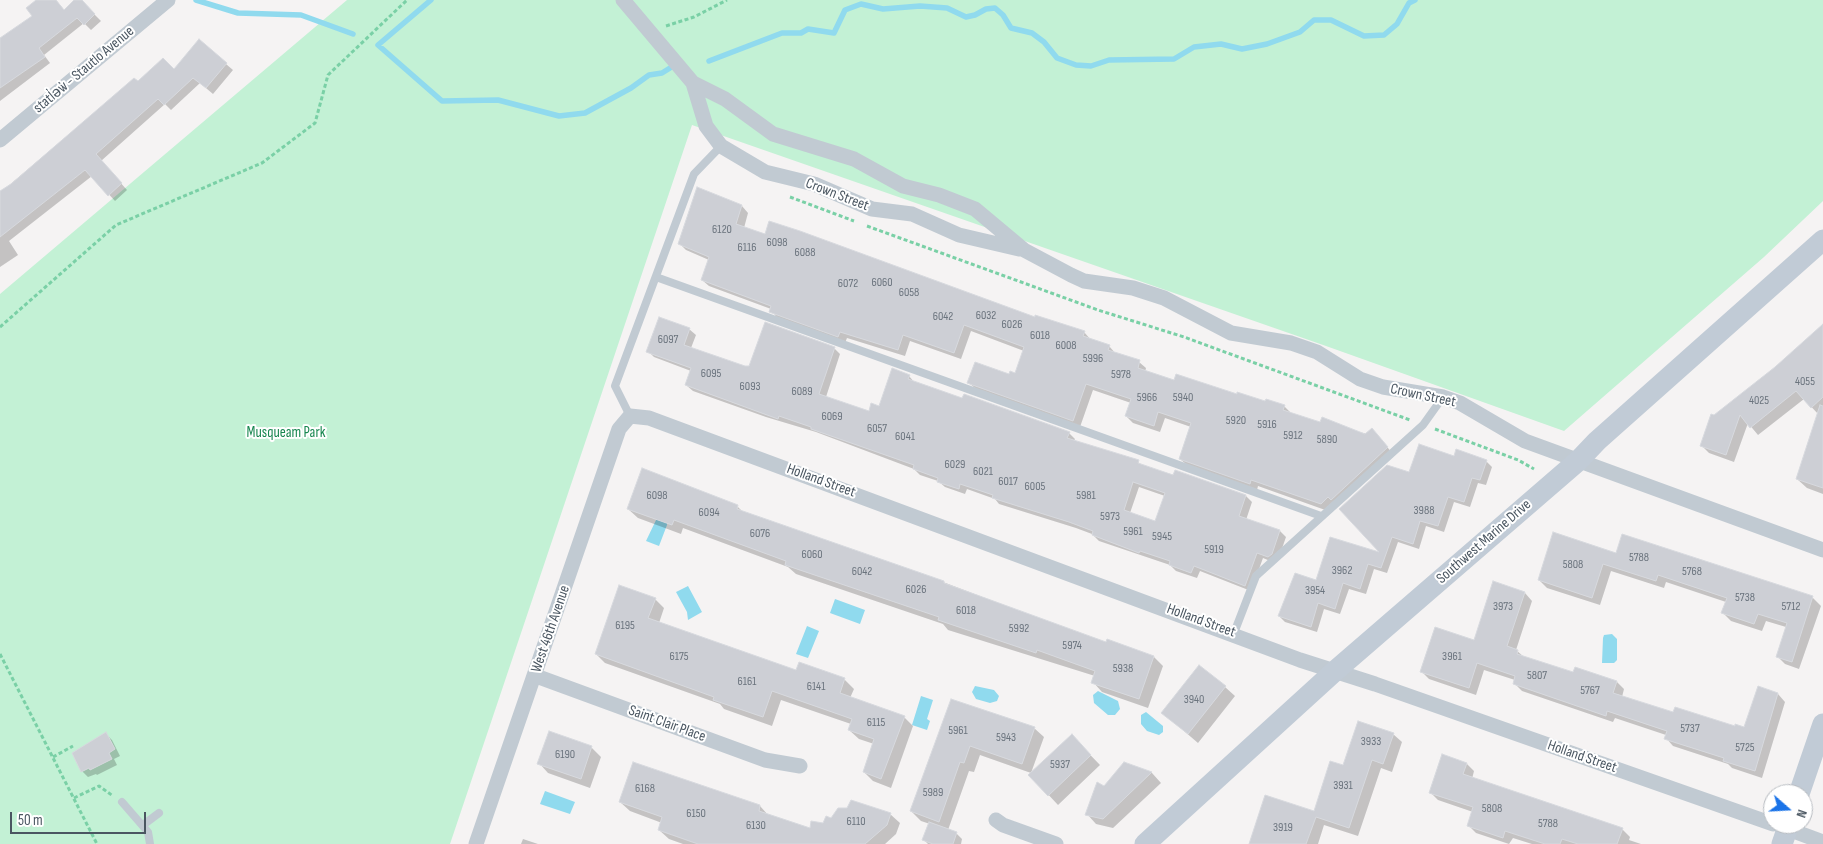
<!DOCTYPE html>
<html>
<head>
<meta charset="utf-8">
<style>
  body { margin:0 }
  #map { position:relative; width:1823px; height:844px; overflow:hidden; background:#f5f3f3; font-family:"Sofia Sans Condensed",sans-serif }
  canvas { display:block }
  .north { position:absolute; left:1763px; top:784px; width:50px; height:50px; box-sizing:border-box; background:#fff; border:1px solid #b7bbc0; border-radius:50%; rotate:109deg; font-size:14px; font-weight:700; line-height:20px; text-align:center; color:#4a5661 }
  .north::after { content:''; display:block; margin:auto; width:18px; height:22px; background:#1a73e8; clip-path:polygon(50% 0,100% 100%,50% 72%,0 100%) }
  .scale { position:absolute; left:10px; top:812px; width:136px; height:22px; box-sizing:border-box; border:2px solid #4a5661; border-top:0; padding-left:6px; font-size:15px; line-height:18px; white-space:nowrap; color:#4a5661; -webkit-text-stroke:4px #fff; paint-order:stroke }
</style>
</head>
<body>
<div id="map">
<canvas width="1823" height="844"></canvas>
<div class="north">N</div>
<div class="scale">50 m</div>
</div>
<script>
const ctx = document.querySelector('canvas').getContext('2d');
ctx.lineJoin = 'round';
function paint(path, color) { ctx.fillStyle = color; ctx.fill(path, 'evenodd'); }
const poly = rows => new Path2D(rows.map(r => 'M' + r).join(''));
function stroke(path, color, width, dash) { ctx.strokeStyle = color; ctx.lineWidth = width; ctx.lineCap = dash ? 'butt' : 'round'; ctx.setLineDash(dash || []); ctx.stroke(path); }
function write(font, color, halo, rows, align = 'center') {
  ctx.font = font + ' "Sofia Sans Condensed",sans-serif'; ctx.lineWidth = 4; ctx.setLineDash([]); ctx.textBaseline = 'middle'; ctx.strokeStyle = halo; ctx.fillStyle = color; for (const [text, x, y, turn = 0] of rows) {
    ctx.save(); ctx.translate(x, y); ctx.rotate((+turn || 0) * Math.PI / 180); ctx.textAlign = isNaN(turn) ? turn : align; if (halo) ctx.strokeText(text, 0, 0); ctx.fillText(text, 0, 0); ctx.restore();
  }
}
paint(poly([
  [347,0,1823,0,1823,201,1764,257,1564,431,1326,346,692,125,450,844,0,844,0,294]
]), '#c3f1d5');
paint(poly([
  [657,518,667,522,667,525,659,546,646,541],
  [688,586,702,612,688,620,687,612,676,592],
  [835,599,865,610,860,624,830,613],
  [807,626,819,631,808,658,796,654],
  [1612,634,1617,639,1617,660,1614,663,1602,663,1603,638,1604,635],
  [975,686,994,690,999,696,997,701,990,703,976,699,972,692],
  [1098,691,1118,701,1120,709,1115,715,1108,715,1094,703,1093,695],
  [921,696,933,700,927,719,930,721,927,730,912,725],
  [1146,712,1163,726,1163,732,1159,735,1147,731,1141,724,1141,715],
  [545,791,575,802,570,814,540,804]
]), '#90daee');
paint(poly([
  [38,0,56,0,65,11,76,0,80,0,101,21,91,30,84,23,44,55,50,63,0,101,0,40,34,16],
  [199,41,233,70,213,94,200,83,171,110,165,104,101,161,127,190,115,201,92,176,9,241,18,255,0,267,0,193,134,79,138,83,174,71],
  [698,189,742,206,748,213,744,228,1084,332,1091,340,1109,346,1116,354,1139,362,1146,368,1145,372,1175,382,1284,406,1291,413,1320,424,1378,436,1393,454,1328,511,1258,486,1257,490,1187,465,1180,459,1191,427,1165,418,1160,432,1133,423,1126,416,1131,403,1093,390,1080,427,976,389,969,383,1016,375,1024,351,971,331,961,359,910,341,905,356,847,338,845,343,777,318,771,309,709,286,702,280,709,260,686,250,679,243],
  [1823,325,1823,412,1819,415,1804,399,1758,435,1748,423,1734,462,1709,453,1701,445,1715,417,1776,368],
  [689,329,696,335,691,348,745,367,834,348,840,354,826,397,870,412,880,408,909,376,915,383,1069,433,1075,439,1074,441,1138,462,1143,466,1246,496,1252,502,1246,520,1280,531,1286,537,1278,560,1275,563,1263,558,1251,591,1200,571,1197,578,1176,571,1170,565,1099,541,1092,534,1076,528,999,504,995,499,967,489,965,494,945,487,938,481,920,475,914,469,816,432,766,417,693,391,686,385,691,371,654,357,648,351],
  [1139,487,1165,496,1156,522,1130,513],
  [1823,425,1823,494,1807,488,1797,479],
  [1455,457,1486,461,1492,467,1486,485,1478,483,1470,507,1454,502,1444,532,1426,526,1419,549,1398,542,1387,573,1374,569,1366,594,1349,589,1340,614,1324,609,1317,632,1285,622,1279,616,1316,581,1383,555,1410,474],
  [737,506,744,513,943,582,1106,644,1154,657,1163,666,1148,708,1102,692,1093,682,1095,676,948,630,943,624,796,574,788,567,683,528,681,534,638,518,628,509],
  [1623,535,1813,598,1821,606,1799,669,1785,664,1777,656,1786,627,1766,621,1762,631,1731,621,1723,613,1726,602,1666,582,1664,588,1611,571,1600,605,1547,588,1539,580,1617,554],
  [1494,583,1525,593,1532,601,1516,650,1524,657,1574,674,1617,682,1624,689,1622,697,1674,714,1745,728,1759,688,1778,694,1785,702,1762,778,1732,768,1728,764,1673,746,1666,738,1666,735,1615,718,1613,722,1522,691,1514,683,1515,680,1484,670,1476,695,1429,679,1421,671,1475,641],
  [655,599,664,608,659,623,797,671,844,679,854,689,850,698,904,717,913,726,891,788,873,781,864,772,874,744,859,739,849,730,851,724,781,700,772,726,724,709,720,704,605,663,596,654],
  [1225,687,1235,696,1198,743,1163,713],
  [952,701,1034,728,1044,737,1031,773,980,755,974,772,969,771,948,830,956,833,962,839,961,844,928,844,924,840,930,824,921,821,911,811],
  [106,734,112,740,120,756,114,759,117,765,97,775,96,774,88,777,82,771],
  [1393,734,1402,742,1392,772,1381,768,1358,836,1324,825,1318,844,1250,844,1315,813,1344,767],
  [1072,736,1100,765,1058,805,1030,775],
  [591,747,601,757,590,788,548,773,539,763],
  [1124,763,1152,773,1161,783,1113,828,1096,824,1087,814],
  [1467,764,1474,771,1472,779,1622,829,1630,837,1629,840,1641,844,1532,844,1513,838,1509,844,1476,833,1468,825,1473,812,1438,800,1431,793],
  [620,802,760,806,769,816,811,829,831,820,890,814,900,823,896,834,885,844,683,844,669,839,659,830,662,823,630,811],
  [523,839,538,844,521,844]
]), '#0003');
stroke(poly([
  [196,0,238,13,301,15,353,34],
  [431,0,378,45,442,101,498,100,559,116,585,113,631,88,649,75,662,73,670,68],
  [709,61,782,33,801,33,808,29,834,33,845,10,861,4,883,9,920,6,947,8,966,17,975,15,986,9,995,8,1003,15,1011,28,1032,33,1044,42,1057,58,1076,65,1091,66,1109,60,1174,59,1194,47,1221,44,1242,49,1267,44,1300,32,1314,20,1331,20,1364,36,1384,35,1397,24,1409,3,1415,0]
]), '#90daee', 5.5);
const building = poly([
  [36,0,56,0,64,10,74,0,82,0,95,14,84,25,77,18,39,48,45,57,0,88,0,38,32,16,26,8,36,0],
  [199,39,227,63,206,88,193,78,164,105,158,99,96,154,122,183,108,196,85,170,0,237,0,191,11,184,134,78,138,81,163,58,174,69,199,39],
  [697,187,742,205,736,224,765,234,769,221,800,231,1035,317,1035,315,1085,331,1083,336,1110,345,1108,350,1140,360,1138,368,1174,380,1176,374,1237,394,1237,392,1265,401,1266,399,1285,405,1283,410,1320,422,1322,417,1365,434,1372,428,1388,447,1331,500,1328,497,1321,504,1254,481,1251,480,1250,484,1179,459,1191,423,1158,412,1154,426,1125,416,1131,399,1086,384,1073,421,967,383,975,362,1009,374,1010,371,1015,373,1024,347,964,325,954,353,903,335,898,350,840,332,838,337,769,312,771,306,701,280,709,257,678,244,697,187],
  [659,317,690,328,684,345,745,366,749,366,765,322,835,347,819,394,869,411,871,403,879,406,892,368,910,375,908,379,962,398,964,394,1070,432,1067,438,1139,460,1138,463,1173,475,1175,470,1246,495,1239,516,1280,530,1272,554,1268,557,1257,553,1245,586,1194,566,1191,573,1169,565,1170,561,1140,551,1139,553,1092,535,1093,531,1069,522,992,498,993,495,960,484,959,489,937,482,938,478,913,469,914,465,811,429,811,427,779,416,778,419,685,385,691,368,646,352,659,317],
  [1133,482,1165,493,1155,521,1124,510,1133,482],
  [1823,324,1823,397,1811,408,1796,391,1750,428,1740,415,1726,455,1700,446,1711,414,1714,415,1775,367,1823,324],
  [1820,405,1823,406,1823,488,1796,479,1820,405],
  [1419,444,1454,456,1456,449,1487,460,1480,480,1472,478,1464,502,1448,497,1438,526,1420,521,1413,544,1392,537,1381,568,1368,564,1360,589,1343,583,1335,609,1318,603,1311,627,1278,616,1295,573,1316,580,1330,537,1379,552,1339,509,1387,465,1409,472,1419,444],
  [642,468,738,505,737,509,944,581,944,583,1106,642,1107,639,1154,656,1139,699,1091,683,1095,671,1037,650,1036,653,938,620,939,617,785,565,786,561,674,520,672,525,627,509,642,468],
  [1553,532,1616,553,1622,534,1813,596,1792,662,1776,657,1787,623,1758,614,1754,624,1721,613,1727,598,1658,575,1656,581,1603,564,1592,598,1538,580,1553,532],
  [1493,581,1525,592,1507,646,1518,650,1517,654,1573,672,1575,667,1617,681,1613,693,1673,712,1675,707,1735,726,1735,724,1744,727,1758,686,1778,693,1755,771,1723,761,1724,758,1664,739,1667,731,1607,711,1606,716,1513,684,1515,676,1477,663,1469,688,1420,672,1435,627,1474,640,1493,581],
  [619,585,656,598,648,618,796,670,799,662,845,678,840,693,905,716,881,779,863,772,874,739,848,730,852,719,772,691,763,717,713,700,714,697,595,654,619,585],
  [1199,665,1226,686,1188,734,1161,713,1199,665],
  [951,699,1035,727,1022,764,970,746,964,763,960,762,939,822,910,811,951,699],
  [1358,721,1394,733,1383,764,1372,760,1349,828,1316,817,1306,844,1249,844,1265,795,1314,811,1330,761,1343,765,1358,721],
  [549,731,592,746,581,779,537,764,549,731],
  [106,732,115,749,109,753,112,759,90,770,89,768,81,772,72,753,106,732],
  [1072,734,1091,755,1048,796,1028,775,1072,734],
  [1442,754,1467,763,1463,774,1623,828,1617,844,1578,844,1562,839,1560,844,1545,844,1505,831,1503,838,1467,826,1473,807,1429,793,1442,754],
  [633,762,760,805,759,811,810,828,811,821,823,823,826,816,831,818,838,808,847,808,851,800,891,813,887,825,865,844,698,844,658,830,662,817,619,802,633,762],
  [1124,762,1152,772,1103,819,1085,815,1097,782,1104,786,1124,762],
  [929,822,957,832,953,844,933,844,922,840,929,822]
]);
paint(building, '#cdcfd5');
stroke(building, '#d7d9de', 1);
stroke(poly([
  [666,26,694,17,727,0],
  [790,197,854,221],
  [867,226,1098,310,1184,337,1410,420],
  [0,327,116,225,262,163,315,123,328,75,407,0],
  [1435,429,1518,460,1534,469],
  [0,654,97,844],
  [53,757,73,746],
  [74,798,99,786,113,796]
]), '#7ad0a6', 3, [4, 2.5]);
stroke(poly([
  [656,277,1321,516],
  [630,416,615,386,694,174,721,146],
  [1234,633,1256,576,1423,425,1443,397],
  [122,802,148,832,150,844],
  [143,825,159,813]
]), '#c1cad2', 8);
stroke(poly([
  [623,0,693,83,725,99,773,134,854,159,903,186,939,195,975,209,1024,250,1071,275,1084,281,1133,288,1164,298,1231,333,1291,343,1317,352,1360,379,1383,387,1443,397,1460,403,1525,441,1823,550],
  [693,83,706,126,721,146,765,172,814,184,872,209,912,214,959,235,1019,249],
  [0,140,168,0],
  [536,676,765,760,800,766],
  [996,820,1003,825,1056,844],
  [1780,826,1823,842],
  [476,844,619,429,630,416,649,418,1300,660,1375,684,1773,824]
]), '#c1cad2', 15);
stroke(poly([
  [1799,794,1823,724],
  [1145,844,1335,671,1578,461,1597,441,1823,240],
  [1782,844,1789,824]
]), '#c1cbd6', 21);
write('12px', '#6b747e', null, [
  ["6120",722,230],
  ["6098",777,243],
  ["6116",747,248],
  ["6088",805,253],
  ["6060",882,283],
  ["6072",848,284],
  ["6058",909,293],
  ["6032",986,316],
  ["6042",943,317],
  ["6026",1012,325],
  ["6018",1040,336],
  ["6097",668,340],
  ["6008",1066,346],
  ["5996",1093,359],
  ["6095",711,374],
  ["5978",1121,375],
  ["4055",1805,382],
  ["6093",750,387],
  ["6089",802,392],
  ["5966",1147,398],
  ["5940",1183,398],
  ["4025",1759,401],
  ["6069",832,417],
  ["5920",1236,421],
  ["5916",1267,425],
  ["6057",877,429],
  ["5912",1293,436],
  ["6041",905,437],
  ["5890",1327,440],
  ["6029",955,465],
  ["6021",983,472],
  ["6017",1008,482],
  ["6005",1035,487],
  ["6098",657,496],
  ["5981",1086,496],
  ["3988",1424,511],
  ["6094",709,513],
  ["5973",1110,517],
  ["5961",1133,532],
  ["6076",760,534],
  ["5945",1162,537],
  ["5919",1214,550],
  ["6060",812,555],
  ["5788",1639,558],
  ["5808",1573,565],
  ["3962",1342,571],
  ["6042",862,572],
  ["5768",1692,572],
  ["6026",916,590],
  ["3954",1315,591],
  ["5738",1745,598],
  ["3973",1503,607],
  ["5712",1791,607],
  ["6018",966,611],
  ["6195",625,626],
  ["5992",1019,629],
  ["5974",1072,646],
  ["6175",679,657],
  ["3961",1452,657],
  ["5938",1123,669],
  ["5807",1537,676],
  ["6161",747,682],
  ["6141",816,687],
  ["5767",1590,691],
  ["3940",1194,700],
  ["6115",876,723],
  ["5737",1690,729],
  ["5961",958,731],
  ["5943",1006,738],
  ["3933",1371,742],
  ["5725",1745,748],
  ["6190",565,755],
  ["5937",1060,765],
  ["3931",1343,786],
  ["6168",645,789],
  ["5989",933,793],
  ["5808",1492,809],
  ["6150",696,814],
  ["6110",856,822],
  ["5788",1548,824],
  ["6130",756,826],
  ["3919",1283,828]
]);
write('15px', '#4a5661', '#fff', [
  ["statl̓əw̓ - Stautlo Avenue",84,70,-40],
  ["Crown Street",837,195,21],
  ["Crown Street",1423,396,12],
  ["Holland Street",821,481,20],
  ["Southwest Marine Drive",1484,542,-41],
  ["Holland Street",1201,621,20],
  ["West 46th Avenue",551,629,-71],
  ["Saint Clair Place",667,724,20],
  ["Holland Street",1582,757,19]
]);
write('15px', '#17864f', '#fff', [
  ["Musqueam Park",286,433]
]);
</script>
</body>
</html>
